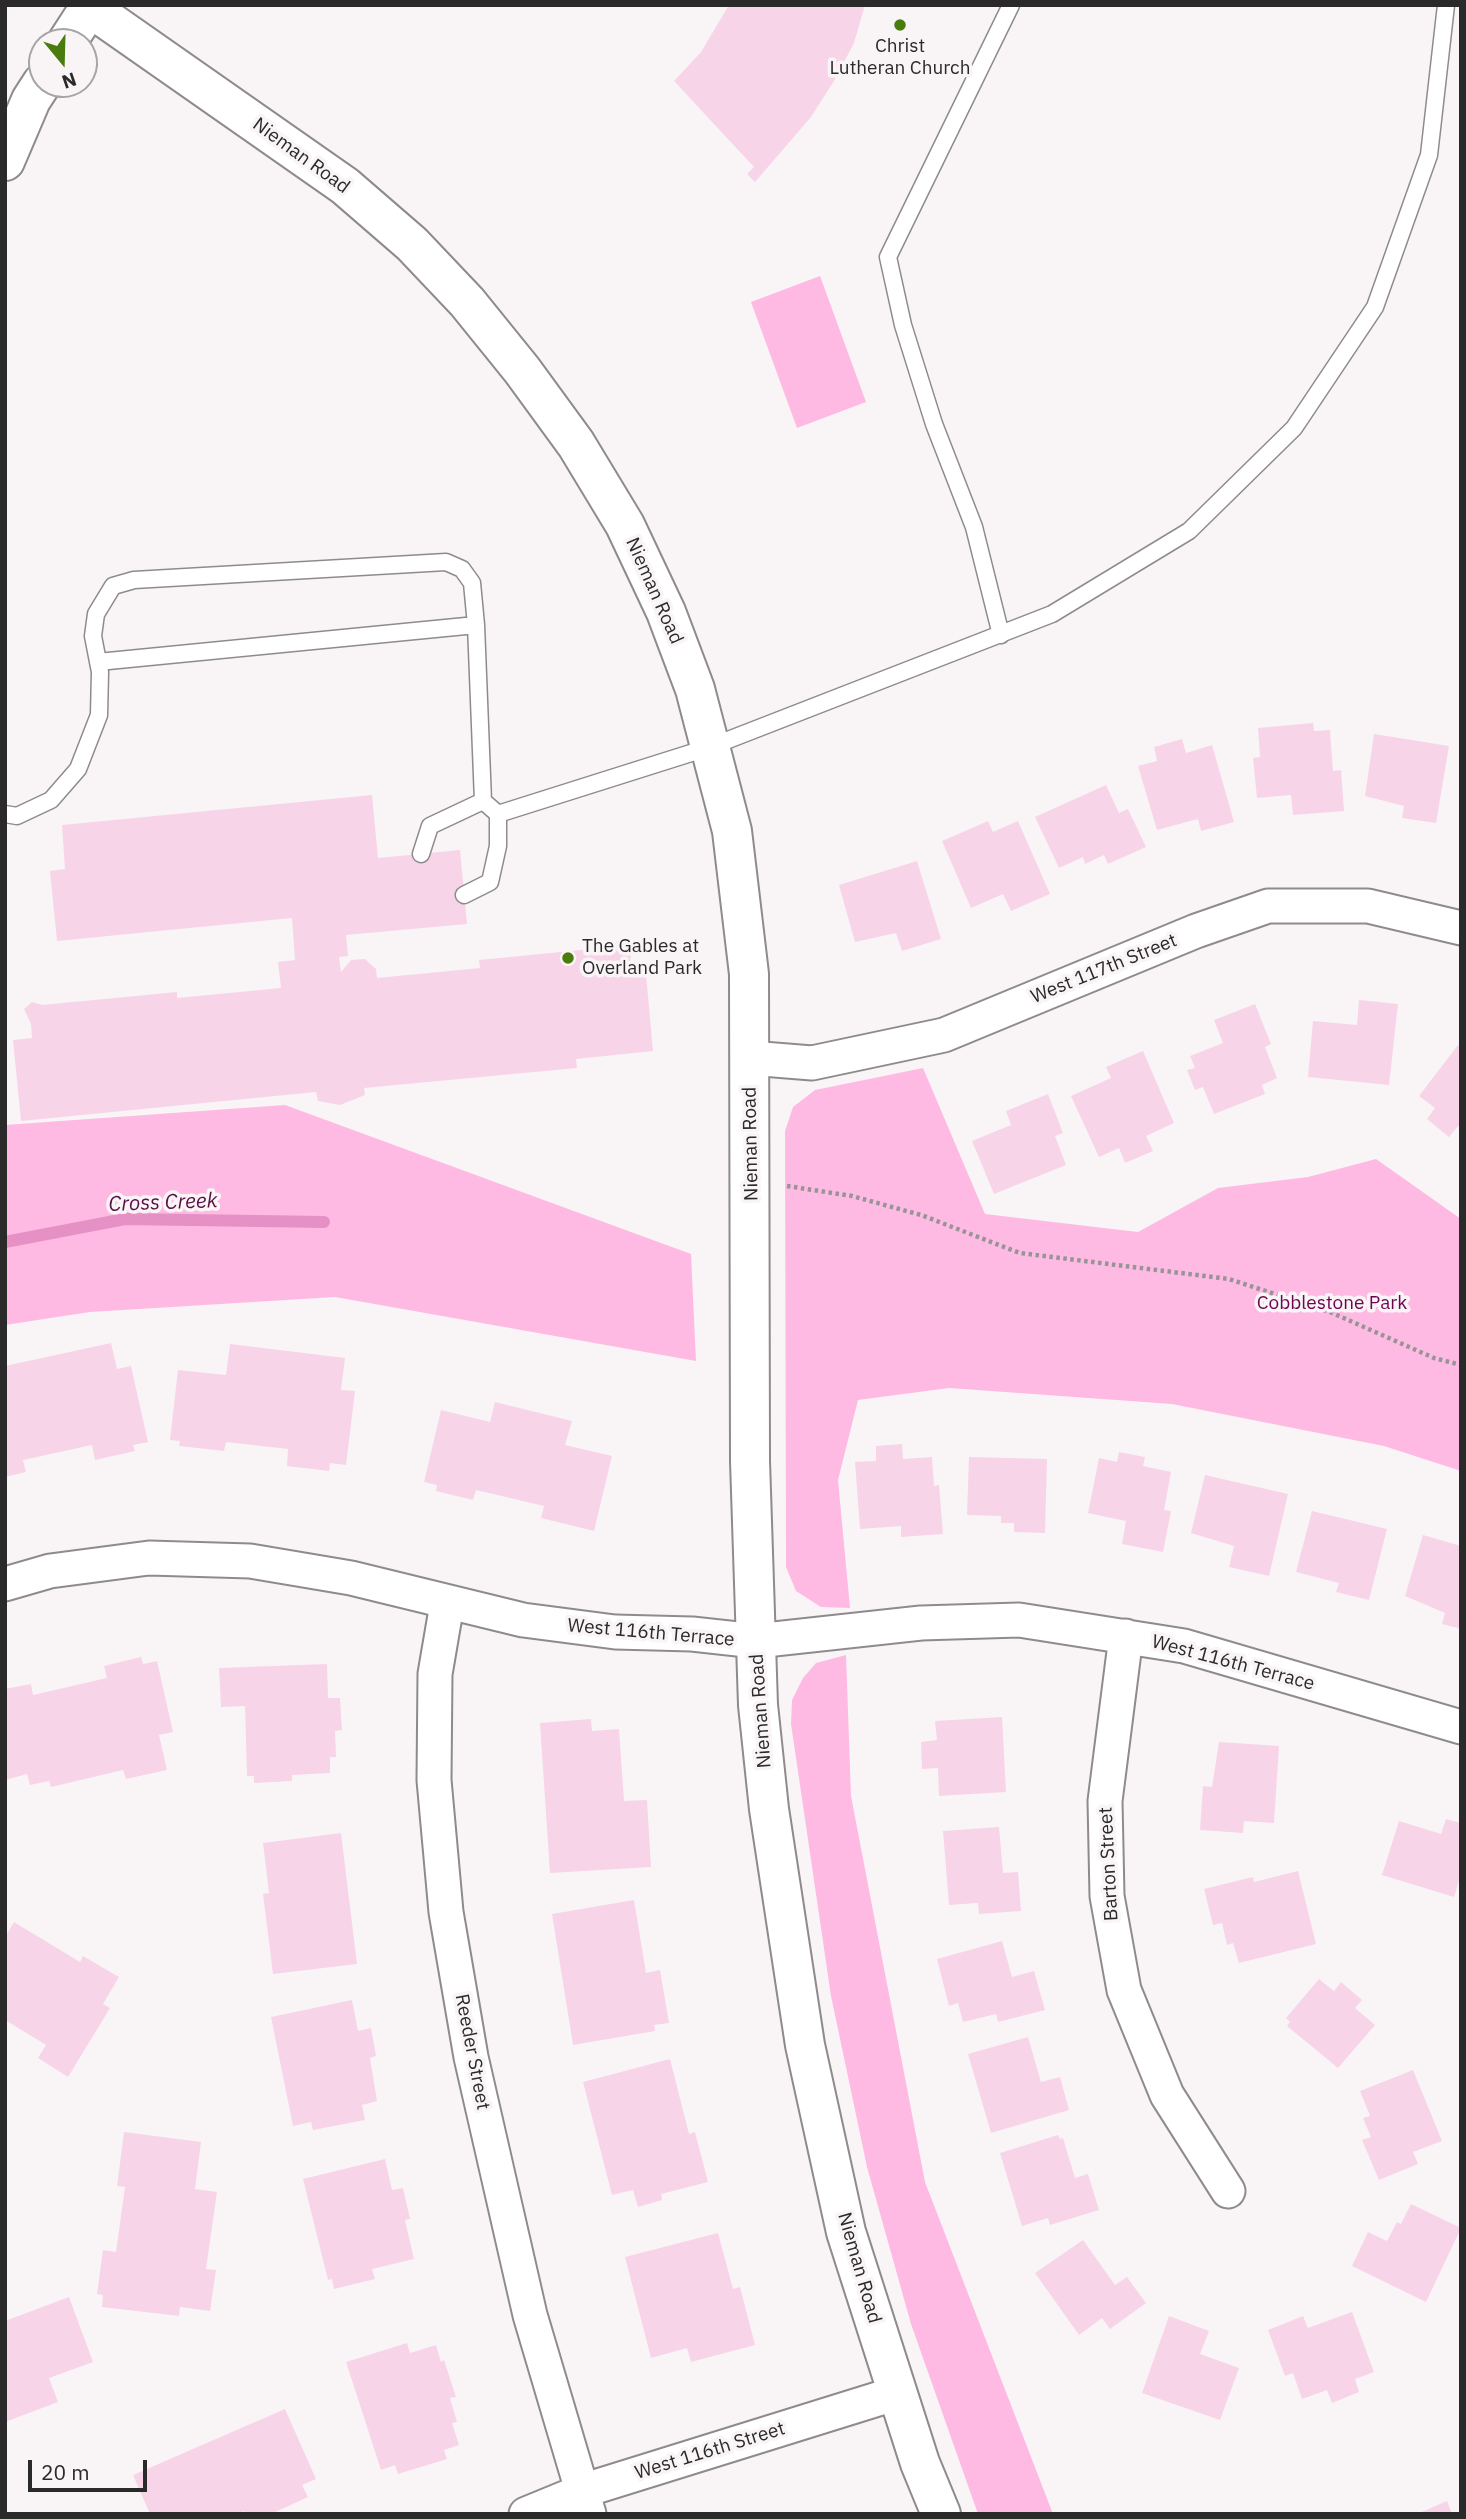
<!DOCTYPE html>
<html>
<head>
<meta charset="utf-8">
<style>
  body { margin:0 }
  #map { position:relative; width:1466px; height:2519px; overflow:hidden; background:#f9f5f7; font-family:"IBM Plex Sans",sans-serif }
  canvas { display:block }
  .frame { position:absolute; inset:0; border:7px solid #2b2a2b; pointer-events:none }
  .north { position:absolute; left:28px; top:28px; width:70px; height:70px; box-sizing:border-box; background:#f9f5f7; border:2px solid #a7a4a5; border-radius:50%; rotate:161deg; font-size:19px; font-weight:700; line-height:28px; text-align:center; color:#2b2a2b }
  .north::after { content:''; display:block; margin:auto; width:24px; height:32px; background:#497c0d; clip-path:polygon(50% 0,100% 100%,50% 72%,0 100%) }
  .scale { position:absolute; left:28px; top:2460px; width:119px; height:32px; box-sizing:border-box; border:4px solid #2b2a2b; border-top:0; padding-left:9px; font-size:21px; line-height:24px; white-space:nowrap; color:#2b2a2b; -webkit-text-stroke:5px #f9f5f7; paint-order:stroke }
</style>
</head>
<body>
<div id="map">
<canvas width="1466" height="2519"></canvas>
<div class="frame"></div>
<div class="north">N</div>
<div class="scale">20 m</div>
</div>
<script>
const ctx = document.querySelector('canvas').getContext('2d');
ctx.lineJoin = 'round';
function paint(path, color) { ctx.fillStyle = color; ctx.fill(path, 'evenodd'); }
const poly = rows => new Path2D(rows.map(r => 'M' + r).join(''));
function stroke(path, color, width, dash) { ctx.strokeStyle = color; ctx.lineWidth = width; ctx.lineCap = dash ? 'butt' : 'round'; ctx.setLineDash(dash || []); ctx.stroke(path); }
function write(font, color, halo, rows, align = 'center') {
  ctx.font = font + ' "IBM Plex Sans",sans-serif'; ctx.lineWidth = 7; ctx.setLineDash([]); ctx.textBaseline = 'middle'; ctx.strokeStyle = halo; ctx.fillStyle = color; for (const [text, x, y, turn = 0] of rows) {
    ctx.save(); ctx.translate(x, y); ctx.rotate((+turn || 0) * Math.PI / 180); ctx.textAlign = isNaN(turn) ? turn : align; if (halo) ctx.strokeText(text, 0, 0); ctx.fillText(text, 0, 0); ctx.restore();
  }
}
paint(poly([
  [820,276,866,402,797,428,751,302],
  [923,1068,985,1214,1138,1232,1218,1188,1308,1177,1376,1159,1461,1219,1461,1471,1384,1446,1172,1404,949,1388,858,1400,838,1480,850,1608,821,1607,796,1591,786,1567,785,1131,793,1107,815,1090],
  [285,1105,691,1254,696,1361,335,1297,90,1312,5,1325,5,1125],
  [846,1655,851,1796,925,2182,1053,2514,978,2514,911,2324,867,2167,831,1996,791,1724,792,1700,803,1678,816,1663]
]), '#ffbae3');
stroke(poly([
  [5,1242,125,1219,324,1222]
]), '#e591c5', 12);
paint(poly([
  [729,5,865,5,854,43,834,81,811,117,755,182,747,174,754,167,674,81,701,52],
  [1313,723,1314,731,1330,730,1333,771,1341,770,1344,811,1293,815,1291,795,1257,798,1253,758,1260,757,1258,728],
  [1374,734,1449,746,1436,823,1402,818,1404,806,1365,796],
  [1182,739,1186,753,1212,745,1234,822,1201,831,1198,819,1157,830,1138,766,1157,761,1154,747],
  [1106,785,1119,813,1128,809,1146,847,1108,864,1104,855,1085,864,1083,857,1059,868,1035,817],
  [372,795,378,858,460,850,467,924,346,935,348,956,339,957,341,972,351,960,365,959,376,969,377,978,480,968,479,960,612,947,617,941,627,940,634,947,630,959,631,975,646,974,653,1051,576,1059,577,1068,364,1088,365,1095,340,1105,318,1101,316,1092,21,1121,13,1040,32,1038,31,1024,24,1009,32,1002,42,1005,177,992,177,998,281,988,278,962,295,960,292,918,57,941,50,871,65,869,62,825],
  [988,821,993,832,1018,821,1050,894,1011,911,1003,894,971,908,942,841],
  [917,861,941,939,902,951,896,933,855,942,839,885],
  [1359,1000,1398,1004,1389,1085,1308,1077,1313,1021,1357,1025],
  [1255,1004,1271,1044,1265,1047,1277,1078,1262,1085,1265,1094,1214,1114,1203,1087,1195,1090,1187,1070,1195,1068,1190,1056,1223,1043,1214,1020],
  [1458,1045,1461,1047,1461,1128,1458,1126,1449,1137,1427,1119,1435,1108,1419,1096],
  [1143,1051,1174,1123,1146,1136,1153,1151,1125,1163,1119,1148,1099,1157,1071,1096,1111,1078,1106,1067],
  [1048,1094,1063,1133,1055,1136,1066,1165,994,1194,972,1141,1011,1125,1006,1111],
  [111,1343,117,1369,131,1366,148,1442,133,1445,135,1451,95,1460,92,1445,23,1460,26,1472,5,1477,5,1366],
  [230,1344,345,1358,341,1390,355,1391,346,1465,330,1463,329,1471,287,1466,288,1449,226,1442,224,1451,179,1446,180,1441,170,1440,178,1370,226,1375],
  [495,1402,572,1421,565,1445,612,1456,594,1531,541,1518,544,1506,476,1490,473,1500,436,1491,437,1485,424,1482,441,1410,490,1422],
  [902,1444,903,1459,932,1457,934,1486,939,1485,943,1534,901,1537,901,1526,860,1529,855,1462,876,1461,876,1446],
  [1119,1452,1145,1457,1143,1466,1171,1472,1164,1510,1171,1511,1163,1552,1122,1544,1126,1521,1088,1513,1099,1458,1117,1462],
  [969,1457,1047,1459,1045,1533,1014,1532,1014,1523,1001,1523,1001,1516,967,1515],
  [1205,1475,1288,1494,1269,1576,1229,1567,1234,1546,1191,1533],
  [1312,1511,1387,1529,1369,1600,1336,1592,1339,1583,1296,1572],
  [1423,1535,1461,1546,1461,1629,1442,1624,1445,1613,1405,1596],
  [141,1657,143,1664,157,1661,173,1732,159,1735,167,1770,126,1779,123,1770,51,1787,49,1781,30,1785,27,1774,5,1780,5,1689,31,1684,33,1695,107,1678,104,1666],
  [327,1664,328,1698,340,1698,342,1730,335,1731,336,1757,330,1757,330,1773,292,1775,292,1781,254,1783,254,1776,247,1776,245,1706,221,1707,219,1668],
  [1002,1717,1006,1792,939,1796,938,1768,922,1769,921,1742,937,1740,935,1721],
  [591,1719,592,1731,619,1729,624,1801,647,1800,651,1867,550,1873,540,1723],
  [1219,1742,1279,1746,1274,1823,1244,1821,1243,1833,1200,1830,1203,1786,1212,1787],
  [1446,1819,1461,1823,1461,1874,1454,1897,1382,1875,1399,1821,1441,1834],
  [999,1827,1003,1873,1018,1872,1021,1911,979,1914,978,1903,949,1905,943,1831],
  [341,1833,357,1964,273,1974,263,1894,269,1893,263,1843],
  [1298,1871,1316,1944,1239,1963,1233,1943,1227,1945,1222,1923,1213,1925,1204,1889,1253,1877,1254,1882],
  [634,1900,646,1973,660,1970,669,2023,654,2025,655,2031,573,2045,552,1914],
  [14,1922,80,1962,83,1956,119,1977,103,2004,110,2008,68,2077,38,2058,46,2045,5,2020,5,1937],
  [1002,1941,1012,1977,1034,1971,1045,2010,998,2022,996,2014,963,2022,958,2003,949,2006,937,1959],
  [1319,1979,1334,1991,1341,1982,1362,2000,1355,2008,1375,2025,1338,2068,1287,2026,1290,2022,1286,2018],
  [352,2000,358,2031,371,2028,376,2056,370,2058,377,2101,362,2105,365,2120,313,2130,311,2122,293,2126,271,2017],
  [1028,2037,1041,2082,1060,2077,1069,2110,991,2133,968,2054],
  [670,2059,689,2134,695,2132,708,2182,661,2194,662,2200,638,2207,633,2190,612,2195,583,2082],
  [1413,2070,1442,2141,1413,2152,1418,2164,1379,2180,1362,2140,1371,2137,1363,2118,1370,2116,1360,2091],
  [124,2132,201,2142,195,2189,217,2192,206,2269,216,2270,210,2311,180,2307,179,2316,102,2307,103,2295,97,2294,103,2250,116,2252,125,2187,117,2186],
  [1058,2135,1060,2139,1063,2138,1075,2178,1088,2174,1099,2210,1050,2225,1048,2218,1022,2226,1000,2153],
  [385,2159,392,2190,403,2188,410,2219,405,2220,414,2259,372,2269,375,2279,334,2289,332,2279,328,2280,303,2179],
  [1411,2204,1461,2228,1426,2302,1352,2266,1368,2232,1387,2241,1397,2222,1401,2224],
  [718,2233,733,2289,740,2287,755,2345,691,2362,687,2348,651,2358,625,2257],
  [1083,2240,1115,2285,1127,2277,1146,2303,1110,2329,1102,2318,1079,2335,1035,2273],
  [69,2297,93,2362,49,2378,58,2402,5,2422,5,2321],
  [1352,2312,1374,2372,1355,2379,1359,2392,1332,2403,1327,2390,1302,2399,1293,2373,1285,2376,1268,2330,1303,2316,1308,2328],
  [1169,2316,1209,2331,1200,2354,1239,2368,1220,2420,1142,2393],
  [407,2343,410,2353,436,2345,441,2362,444,2360,456,2397,450,2398,457,2422,452,2423,459,2445,444,2450,447,2459,398,2474,395,2465,381,2470,346,2362],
  [285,2409,316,2479,302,2485,308,2497,271,2514,245,2514,244,2511,236,2514,150,2514,133,2475],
  [1447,2501,1452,2514,1417,2514]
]), '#f8d4e9');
const service = poly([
  [1001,635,974,527,934,424,903,325,888,257,1011,5],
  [98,662,476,625],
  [5,814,17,816,51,800,78,769,99,715,100,672,93,636,96,614,113,586,134,580,446,562,462,569,472,583,476,625,483,801,498,814,710,747,1052,614,1189,531,1294,428,1375,307,1429,155,1446,5],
  [421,854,430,826,483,801],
  [464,895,490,882,498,846,498,814]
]);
const minor = poly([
  [750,1058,812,1063,944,1035,1196,931,1268,906,1368,906,1461,928],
  [5,1584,50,1571,149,1558,250,1561,351,1578,523,1620,615,1632,692,1634,756,1641,921,1623,1019,1620,1184,1646,1461,1727],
  [447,1604,435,1674,434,1780,446,1912,471,2057,530,2315,589,2514],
  [1126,1636,1105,1801,1107,1896,1124,1990,1167,2095,1228,2191],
  [526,2514,582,2491,897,2393]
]);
const tertiary = poly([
  [89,7,345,186,412,244,467,302,522,370,576,444,625,525,666,612,695,689,732,831,749,974,750,1461,758,1705,769,1809,805,2045,846,2232,920,2463,941,2514],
  [67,42,91,5],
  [5,161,31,100,42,83]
]);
stroke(service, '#8f8b8d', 19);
stroke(minor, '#8f8b8d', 37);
stroke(tertiary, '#8f8b8d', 42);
stroke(poly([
  [787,1186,852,1196,921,1215,1020,1253,1229,1279,1330,1312,1434,1358,1461,1365]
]), '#979496', 4.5, [3.5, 3.5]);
stroke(service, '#fff', 16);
stroke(minor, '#fff', 33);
stroke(tertiary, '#fff', 38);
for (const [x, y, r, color] of [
  [900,25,7,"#497c0d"],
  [568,958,7,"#497c0d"]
]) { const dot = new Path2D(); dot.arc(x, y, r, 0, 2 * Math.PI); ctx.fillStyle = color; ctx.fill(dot); stroke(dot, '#f9f5f7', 2.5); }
write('19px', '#2b2a2b', '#f9f5f7', [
  ["Christ",900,47],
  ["Lutheran Church",900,69],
  ["The Gables at",582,947,"left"],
  ["Overland Park",582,969,"left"]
]);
write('19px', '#2b2a2b', '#f9f5f7', [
  ["Nieman Road",301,156,36],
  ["Nieman Road",654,591,66],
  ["West 117th Street",1104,969,-22],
  ["Nieman Road",751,1144,-91],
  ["West 116th Terrace",651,1633,5],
  ["West 116th Terrace",1233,1663,15],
  ["Nieman Road",761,1711,-94],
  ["Barton Street",1109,1864,-93],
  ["Reeder Street",472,2052,79],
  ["Nieman Road",859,2268,74],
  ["West 116th Street",710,2451,-17]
]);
write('19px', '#6d0651', '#f9f5f7', [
  ["Cobblestone Park",1332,1304]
]);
write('italic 21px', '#590f43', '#f9f5f7', [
  ["Cross Creek",163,1203,-2]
]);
</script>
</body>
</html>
